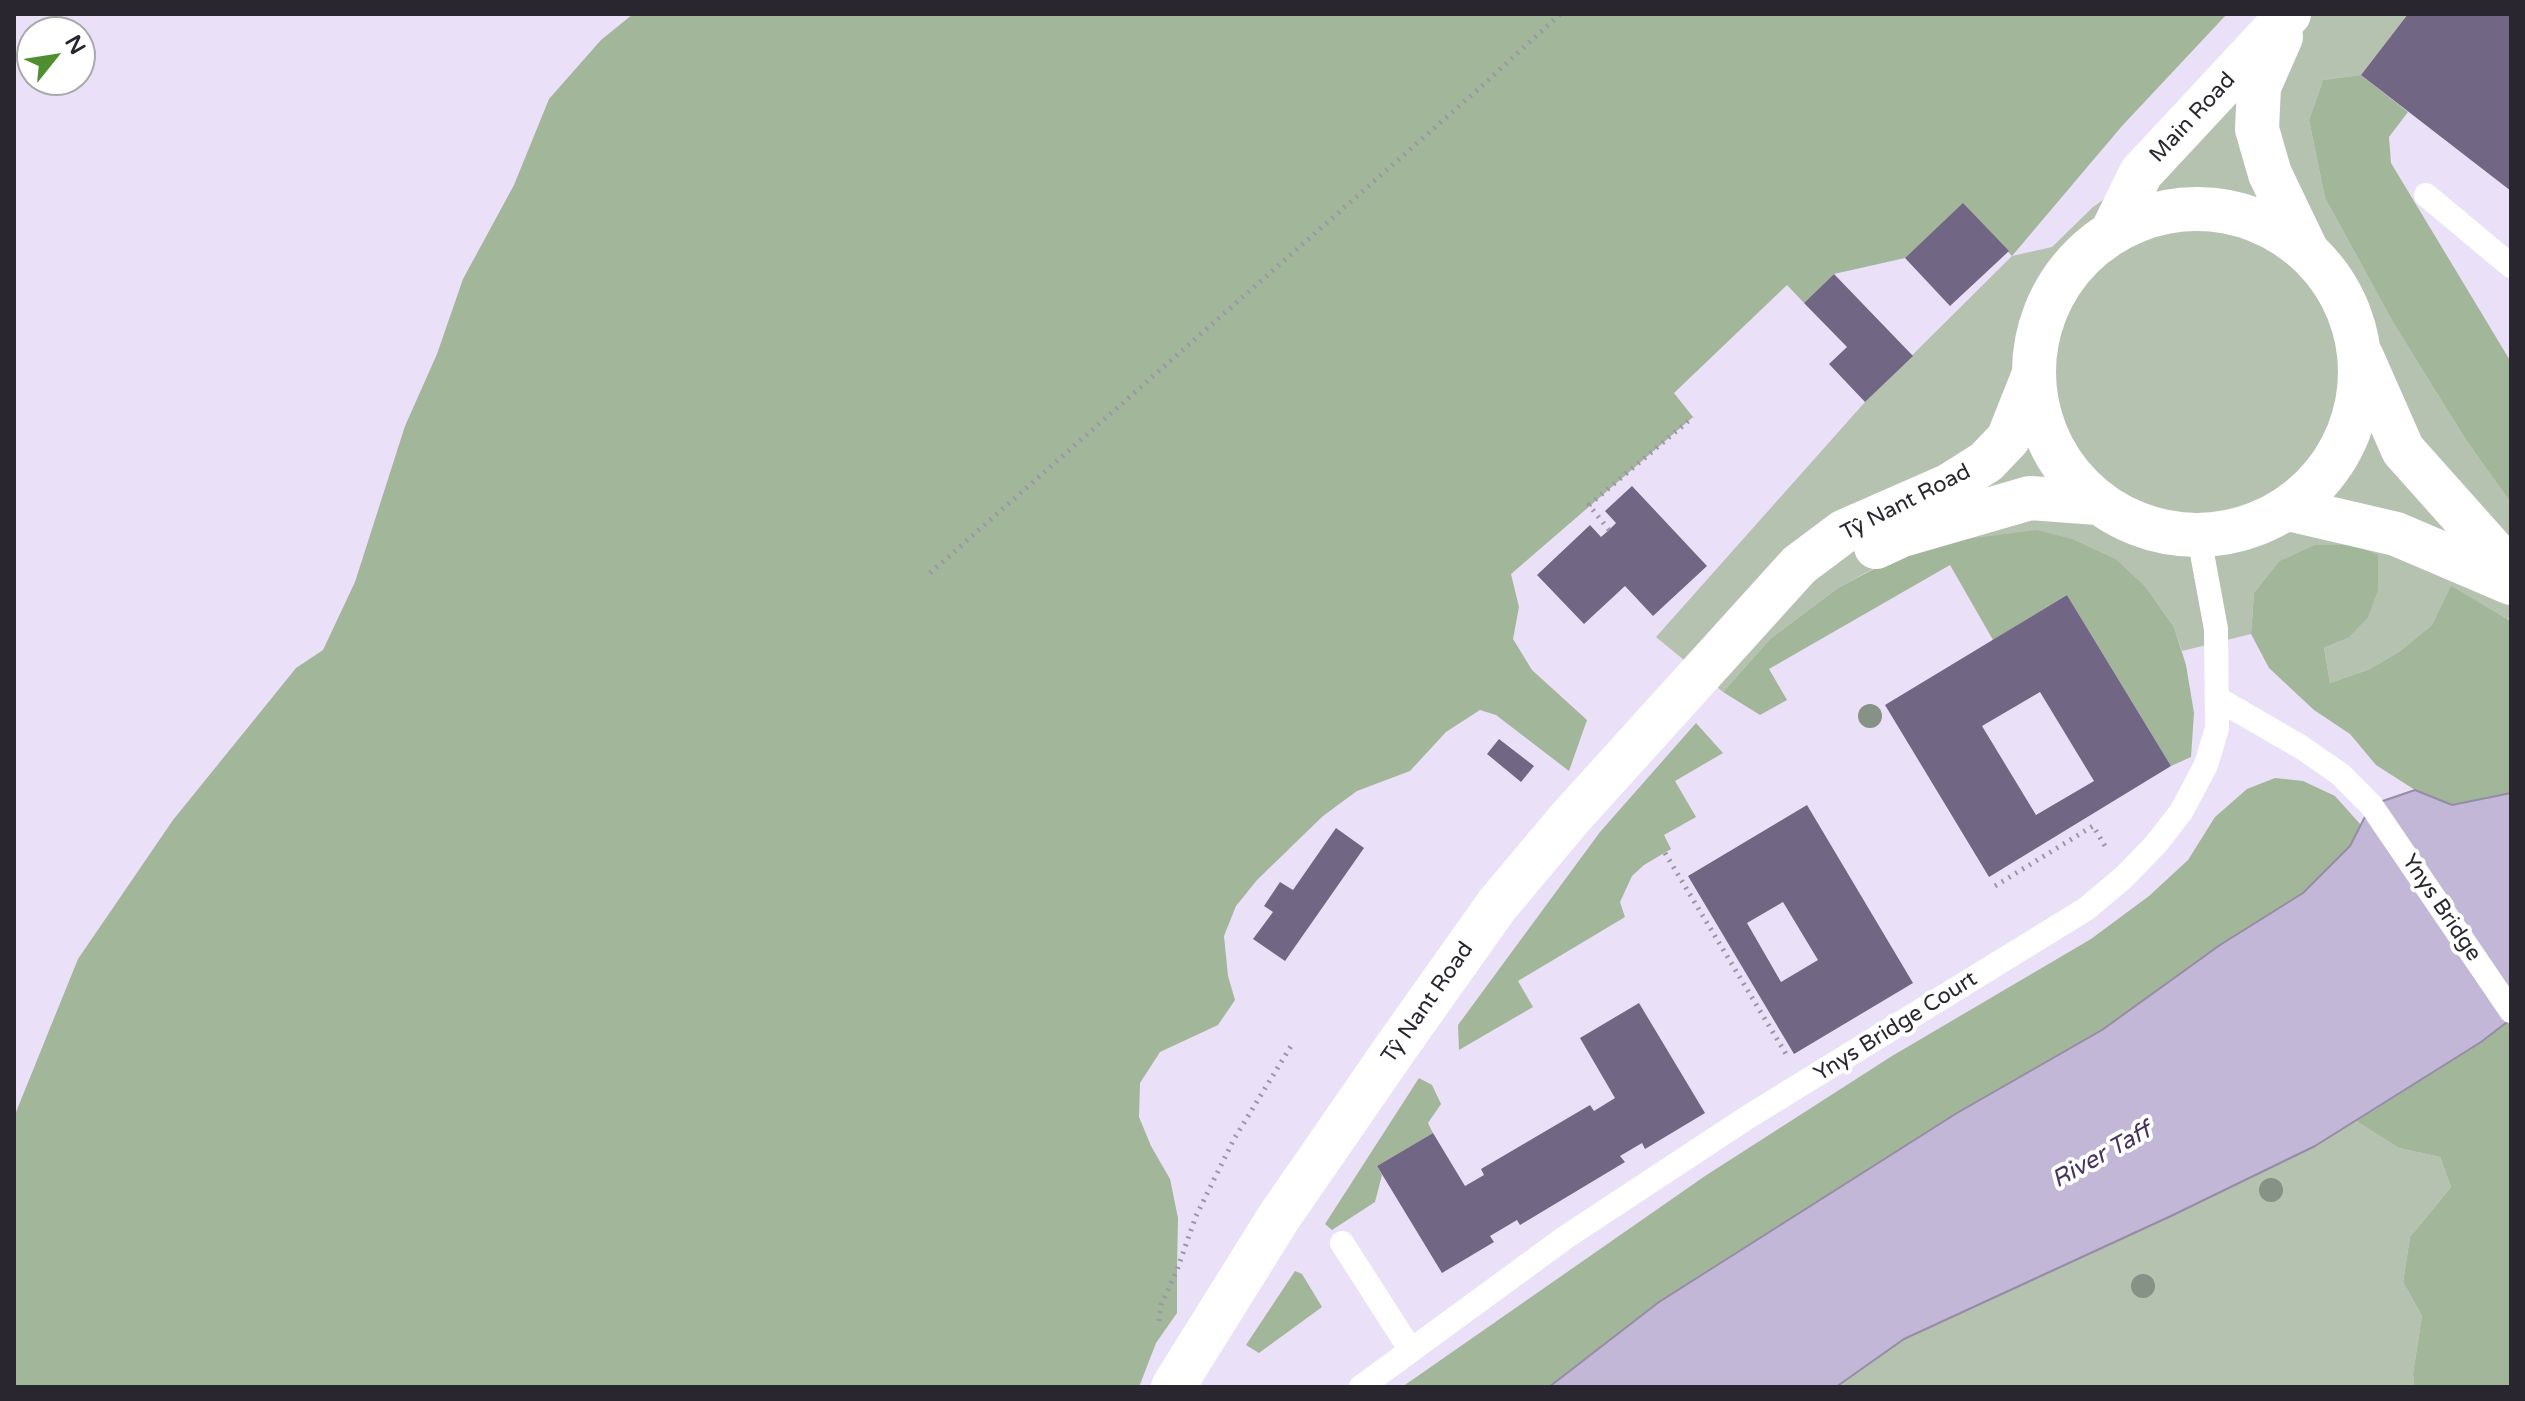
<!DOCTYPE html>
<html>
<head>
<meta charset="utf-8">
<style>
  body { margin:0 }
  #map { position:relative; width:2525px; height:1401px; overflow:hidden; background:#eae1f9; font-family:"Varela Round",sans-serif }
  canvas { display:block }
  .frame { position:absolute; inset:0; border:16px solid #29262f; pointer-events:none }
  .north { position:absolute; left:16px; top:16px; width:80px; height:80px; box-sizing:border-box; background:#fff; border:2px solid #a9a8ac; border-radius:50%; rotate:60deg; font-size:22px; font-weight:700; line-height:32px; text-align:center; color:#29262f }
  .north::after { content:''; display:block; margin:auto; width:28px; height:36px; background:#508f30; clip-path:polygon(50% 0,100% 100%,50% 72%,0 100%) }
</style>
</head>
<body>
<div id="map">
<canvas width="2525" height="1401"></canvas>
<div class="frame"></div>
<div class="north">N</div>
</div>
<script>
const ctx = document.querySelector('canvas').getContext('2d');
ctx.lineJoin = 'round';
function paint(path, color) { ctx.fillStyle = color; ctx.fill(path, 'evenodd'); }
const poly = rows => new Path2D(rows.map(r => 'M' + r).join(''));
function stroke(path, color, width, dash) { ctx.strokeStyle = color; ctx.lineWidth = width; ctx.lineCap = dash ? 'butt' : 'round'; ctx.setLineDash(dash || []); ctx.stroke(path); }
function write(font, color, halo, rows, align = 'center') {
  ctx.font = font + ' "Varela Round",sans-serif'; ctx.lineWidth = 8; ctx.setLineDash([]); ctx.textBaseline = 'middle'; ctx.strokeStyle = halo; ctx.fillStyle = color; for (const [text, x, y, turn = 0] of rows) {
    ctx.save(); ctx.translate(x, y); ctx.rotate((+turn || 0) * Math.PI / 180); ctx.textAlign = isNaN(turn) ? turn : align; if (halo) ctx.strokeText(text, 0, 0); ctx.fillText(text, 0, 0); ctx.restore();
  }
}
paint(poly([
  [2289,14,2408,14,2361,75,2323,80,2309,120,2325,198,2394,324,2466,440,2511,503,2511,615,2508,619,2451,587,2432,625,2400,651,2370,669,2330,683,2324,648,2348,638,2314,545,2279,561,2254,593,2251,634,2182,651,2174,627,2145,586,2116,559,2075,540,1902,553,1838,588,1770,639,1723,692,1656,637,1865,402,2012,256,2052,247,2093,207,2141,173],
  [2356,1121,2399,1148,2440,1157,2451,1187,2410,1237,2403,1282,2422,1316,2413,1373,2414,1387,1836,1387,1904,1339,2315,1146]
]), '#b4c2af');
paint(poly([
  [633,14,2227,14,2122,126,2012,256,1963,204,1905,258,1834,274,1804,303,1787,285,1674,393,1693,417,1511,574,1519,607,1513,639,1532,670,1587,720,1569,771,1496,715,1480,710,1446,732,1410,771,1357,791,1323,816,1257,880,1236,906,1224,936,1228,976,1235,1000,1218,1025,1160,1052,1140,1083,1139,1117,1151,1146,1170,1179,1178,1218,1177,1270,1177,1313,1156,1343,1139,1387,14,1387,14,1117,78,959,173,820,296,668,323,650,355,582,405,426,437,354,463,279,514,185,549,99,601,40],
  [2361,75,2408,112,2389,137,2391,163,2511,362,2511,503,2466,440,2394,324,2325,198,2309,120,2323,80],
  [2037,530,2075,540,2116,559,2145,586,2174,627,2186,665,2194,713,2191,757,2171,766,2067,595,1993,640,1950,565,1769,669,1787,700,1760,715,1723,692,1770,639,1838,588,1904,553,1967,539],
  [2314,545,2354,545,2378,555,2378,590,2368,617,2348,638,2324,648,2330,683,2370,669,2400,651,2432,625,2451,586,2511,621,2511,793,2452,805,2415,790,2376,765,2350,734,2314,710,2269,668,2251,634,2254,593,2279,561],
  [1696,723,1723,753,1675,781,1696,817,1664,835,1671,849,1644,865,1632,876,1620,902,1625,917,1518,981,1533,1007,1459,1050,1458,1025,1600,832],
  [2275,778,2303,781,2335,796,2361,825,2351,846,2303,893,2220,945,2102,1030,1957,1113,1659,1302,1549,1387,1402,1387,1705,1176,1892,1056,2091,939,2149,896,2188,860,2215,817,2247,789],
  [2511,1019,2511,1387,2414,1387,2413,1373,2422,1316,2403,1282,2410,1237,2451,1187,2440,1157,2399,1148,2356,1121,2481,1042],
  [1419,1078,1432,1085,1441,1104,1428,1123,1433,1133,1377,1166,1382,1175,1375,1202,1332,1230,1325,1224],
  [1295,1271,1302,1274,1322,1307,1259,1353,1246,1345]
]), '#a2b69a');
const water = poly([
  [2415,790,2452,805,2511,793,2511,1019,2481,1042,2315,1146,2171,1216,1904,1339,1836,1387,1549,1387,1659,1302,1957,1113,2102,1030,2220,945,2303,893,2350,846,2371,805,2415,790]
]);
paint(water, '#c3b7d7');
stroke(water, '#958ca5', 2);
paint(poly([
  [2408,14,2511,14,2511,191,2361,75],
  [1963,203,2009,251,1950,306,1905,258],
  [1834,274,1913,356,1865,402,1829,364,1847,347,1804,303],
  [1632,486,1707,566,1653,616,1625,586,1584,624,1537,575,1590,525,1601,537,1609,530,1616,523,1605,511],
  [2067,595,2171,766,1989,877,1885,705],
  [2040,692,2094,781,2036,815,1982,726],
  [1499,739,1534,766,1521,782,1487,754],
  [1807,805,1913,983,1794,1054,1688,876],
  [1783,902,1818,960,1781,982,1747,923],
  [1336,828,1364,848,1285,961,1253,939,1273,912,1264,906,1280,882,1293,890],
  [1639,1003,1705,1113,1645,1149,1642,1143,1620,1156,1625,1162,1520,1225,1517,1220,1490,1236,1494,1242,1442,1273,1377,1166,1433,1133,1465,1186,1484,1175,1481,1169,1590,1105,1594,1111,1615,1098,1580,1038]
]), '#716683');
stroke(poly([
  [1609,530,1589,505,1693,417],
  [930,573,1483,85,1560,14],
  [1665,853,1786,1054],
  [1995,886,2093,826,2105,846],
  [1159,1321,1161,1305,1177,1270,1196,1216,1234,1139,1291,1046]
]), '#9c96a8', 5, [2, 6]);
stroke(poly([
  [2426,195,2511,266],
  [2218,699,2301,747,2340,774,2371,805,2511,1011],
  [1342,1243,1410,1349],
  [1361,1387,1566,1237,1748,1117,2086,909,2124,877,2156,844,2181,812,2206,765,2217,728,2216,629,2199,537]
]), '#fff', 24);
stroke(poly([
  [2281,37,2259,87,2257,129,2270,174,2306,249],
  '2034 372a163 163 0 1 1 326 0a163 163 0 1 1-326 0Z',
  [2112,232,2141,173,2289,14],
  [2362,357,2403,450,2511,571],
  [2289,509,2396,534,2511,583],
  [1876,547,1902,535,2030,498,2098,503],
  [1173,1387,1279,1217,1395,1049,1497,905,1570,818,1799,565,1843,532,1948,486,1986,462,2008,439,2033,376]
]), '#fff', 44);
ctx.fillStyle = '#869286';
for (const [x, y] of [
  [1870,716],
  [2271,1190],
  [2143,1286]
]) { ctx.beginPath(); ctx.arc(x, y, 12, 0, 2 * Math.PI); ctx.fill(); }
write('22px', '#29262f', '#fff', [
  ["Main Road",2193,118,-47],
  ["Tŷ Nant Road",1906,503,-27],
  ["Ynys Bridge",2441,908,56],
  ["Tŷ Nant Road",1428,1003,-55],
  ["Ynys Bridge Court",1896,1027,-32]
]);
write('italic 24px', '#45325e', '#fff', [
  ["River Taff",2102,1156,-29]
]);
</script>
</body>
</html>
